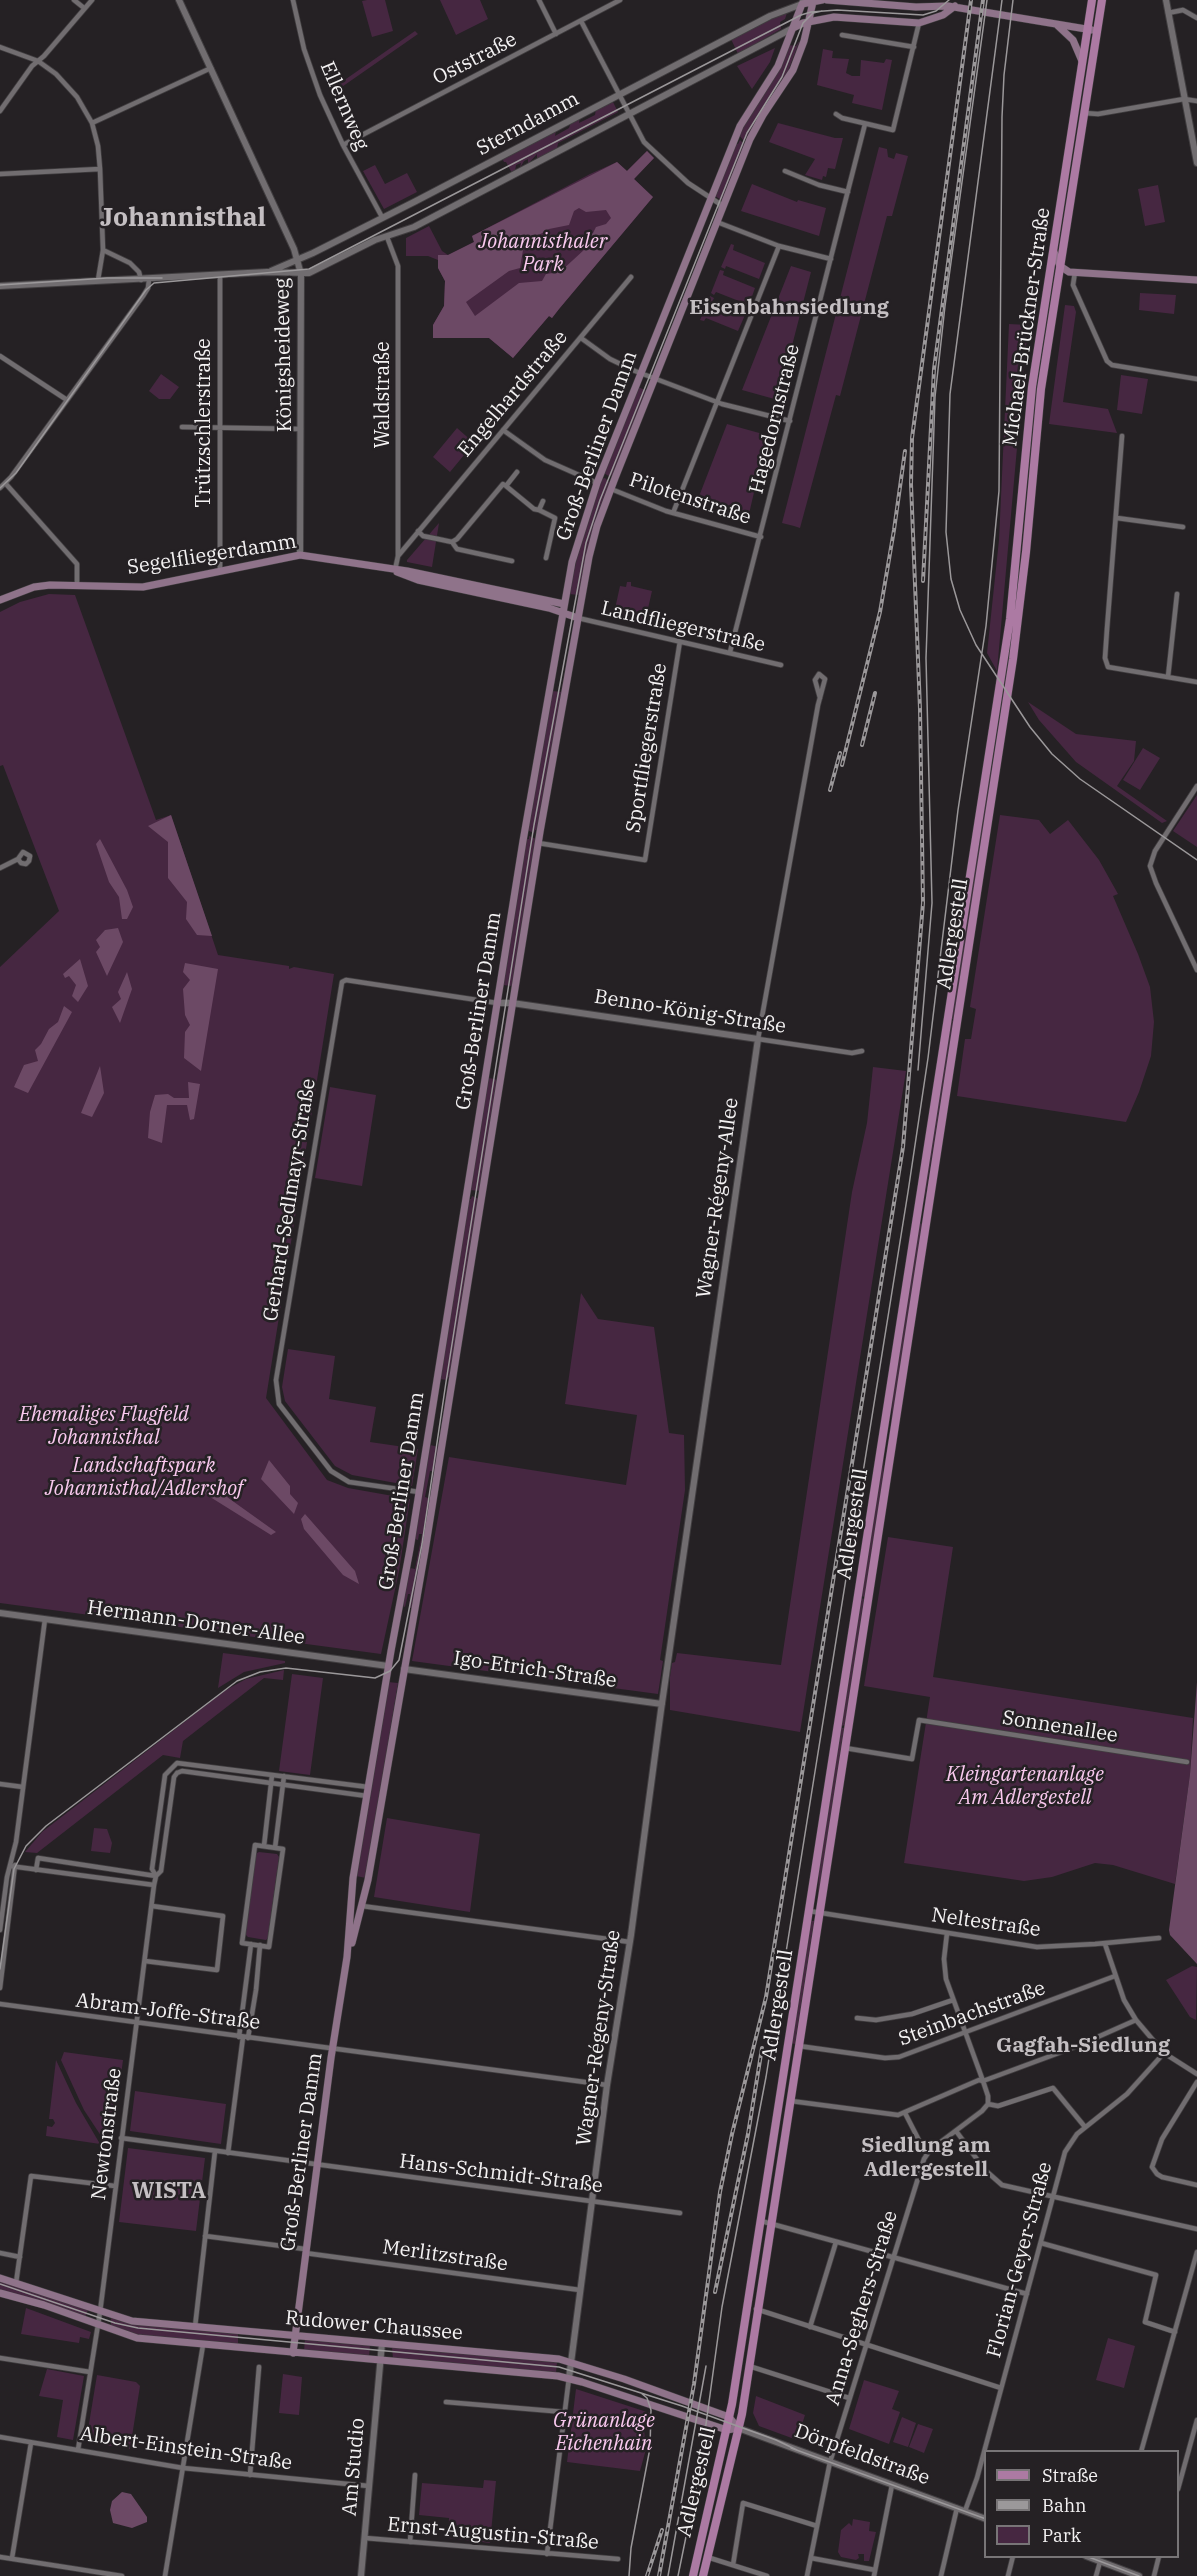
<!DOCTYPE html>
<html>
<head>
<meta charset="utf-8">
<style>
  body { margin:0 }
  #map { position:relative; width:1197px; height:2576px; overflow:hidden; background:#252124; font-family:"IBM Plex Serif",serif }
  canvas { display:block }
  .legend { position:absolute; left:984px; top:2450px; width:195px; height:108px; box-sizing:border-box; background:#252124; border:2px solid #787577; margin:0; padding:8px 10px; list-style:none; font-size:18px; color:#f4f2f3 }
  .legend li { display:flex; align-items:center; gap:12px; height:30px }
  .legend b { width:30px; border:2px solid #787577 }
</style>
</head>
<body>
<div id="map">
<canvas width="1197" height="2576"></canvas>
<ul class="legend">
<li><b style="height:8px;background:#ac7aa3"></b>Straße</li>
<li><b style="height:8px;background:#9b989a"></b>Bahn</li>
<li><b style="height:16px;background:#462741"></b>Park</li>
</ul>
</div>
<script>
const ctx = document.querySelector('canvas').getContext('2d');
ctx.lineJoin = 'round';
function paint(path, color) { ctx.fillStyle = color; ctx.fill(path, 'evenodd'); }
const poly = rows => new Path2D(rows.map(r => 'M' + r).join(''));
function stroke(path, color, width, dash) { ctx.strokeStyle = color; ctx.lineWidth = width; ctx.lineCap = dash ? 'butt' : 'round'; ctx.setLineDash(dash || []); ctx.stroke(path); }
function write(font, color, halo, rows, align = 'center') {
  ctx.font = font + ' "IBM Plex Serif",serif'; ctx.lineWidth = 5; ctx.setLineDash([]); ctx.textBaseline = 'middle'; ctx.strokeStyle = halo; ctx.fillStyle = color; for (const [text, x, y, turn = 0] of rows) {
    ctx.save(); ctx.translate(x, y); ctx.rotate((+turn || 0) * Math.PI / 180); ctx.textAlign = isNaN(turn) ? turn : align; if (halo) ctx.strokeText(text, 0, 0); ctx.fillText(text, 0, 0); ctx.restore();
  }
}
paint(poly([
  [367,0,385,0,393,31,372,37,362,1],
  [440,0,480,0,488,19,456,35],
  [788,10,785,19,780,22,781,29,738,54,731,39],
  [415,31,418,34,336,91,333,88],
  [800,40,787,74,744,141,739,135,788,45,796,46],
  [775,48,770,62,752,89,737,66],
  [823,49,833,51,832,58,849,59,846,73,852,76,860,76,861,60,884,63,886,59,892,60,882,110,852,103,854,95,817,85],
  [612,100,618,112,558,143,557,149,537,160,537,154,528,164,528,159,524,161,520,168,521,163,516,165,515,171,512,173,506,162,504,162,502,158,556,130,555,136,569,128,571,122,580,117,579,123,595,115,596,109],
  [778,123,835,138,843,138,835,169,828,168,826,177,823,176,822,180,805,175,815,159,769,142],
  [740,140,745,145,723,201,715,196,736,144,738,144],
  [879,147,887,149,888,157,894,159,896,153,908,156,892,216,887,216,840,396,836,395,800,528,794,526,782,523],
  [647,151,654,158,634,179,653,197,559,309,552,318,549,316,513,358,489,338,433,338,433,325,444,306,445,281,438,268,438,260,428,256,406,256,406,238,429,226,442,251,448,255,474,242,472,236,590,174,617,162,627,171],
  [375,165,385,184,407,173,417,192,384,209,363,171],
  [752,184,797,202,798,200,826,208,819,236,741,211],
  [1158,185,1165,222,1145,226,1138,189],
  [731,244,734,245,733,250,765,263,759,279,726,266,725,269,721,267],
  [791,266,811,272,778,400,742,390],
  [720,270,724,271,723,275,755,288,749,305,716,292,714,295,711,293],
  [1140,293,1176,295,1174,314,1139,310],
  [710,296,714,298,712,302,745,315,738,331,706,318,704,321,700,320],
  [1065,305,1074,306,1076,312,1063,402,1108,409,1117,433,1049,424],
  [1009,324,1028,325,997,671,987,653,999,540],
  [161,374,179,387,170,399,159,399,149,391],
  [1121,375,1148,379,1142,414,1117,410],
  [638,387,647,391,613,476,611,475,610,477,604,473],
  [727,424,770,436,764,449,749,514,698,499],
  [457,428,474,443,450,472,433,457],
  [605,478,610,483,586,559,579,595,569,594,580,544,601,479],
  [439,523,432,567,407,562,407,560],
  [627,582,631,582,631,586,652,591,644,626,613,618,620,586,626,587],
  [49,594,75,595,156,820,171,815,218,955,289,966,289,969,294,967,334,974,266,1398,327,1480,348,1488,410,1499,399,1571,381,1654,0,1603,0,967,59,911,3,765,0,766,0,612,20,602],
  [552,691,562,692,537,830,535,830,534,833,527,830],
  [1028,702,1076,734,1136,741,1134,761,1117,786,1167,821,1162,823,1076,762,1039,720],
  [1143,748,1160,758,1140,790,1123,780],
  [989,770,993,771,954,1019,951,1019],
  [1197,795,1197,847,1173,831],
  [1000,815,1039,820,1050,834,1068,820,1099,860,1118,894,1113,896,1138,954,1150,987,1154,1022,1151,1056,1139,1092,1126,1122,957,1096,965,1039,971,1039,976,1009,970,1007],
  [529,836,536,839,512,986,503,985,526,839,529,839],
  [950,1020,954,1021,924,1203,927,1170],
  [873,1067,906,1071,800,1732,670,1710,670,1677,672,1663,675,1662,677,1653,781,1665,852,1192,867,1123],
  [488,1078,495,1079,497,1082,480,1191,470,1190],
  [330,1087,376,1095,362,1186,315,1178],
  [472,1196,479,1199,450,1377,448,1377,447,1380,440,1379,469,1199,471,1199],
  [919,1223,923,1224,891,1429,893,1391],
  [581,1293,598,1319,654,1327,669,1433,684,1435,685,1490,660,1660,663,1661,658,1694,412,1661,449,1457,626,1485,637,1415,565,1404],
  [288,1349,335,1356,329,1399,376,1407,370,1442,418,1449,412,1486,352,1475,335,1466,285,1401,282,1387],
  [430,1445,439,1447,435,1472,430,1471,425,1497,431,1499,412,1608,409,1608,410,1594,408,1594,405,1607,403,1606,410,1568,415,1569,422,1534,419,1534,418,1540,415,1539],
  [884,1447,883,1479,865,1597,861,1596],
  [888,1537,953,1547,933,1677,1193,1718,1190,1774,1175,1884,1113,1865,1095,1863,1052,1877,1024,1881,904,1863,930,1697,864,1686],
  [861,1598,864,1599,845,1725,841,1726],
  [223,1653,285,1661,285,1663,244,1672,218,1688],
  [284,1670,283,1680,264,1678,183,1741,180,1758,163,1755,37,1853,25,1852,42,1832,226,1690,246,1679],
  [292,1674,323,1678,310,1775,279,1771],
  [388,1682,398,1683,366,1878,356,1876],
  [840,1728,844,1728,818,1900,819,1867],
  [387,1818,480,1834,470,1912,374,1897],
  [94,1828,107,1829,112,1843,110,1853,91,1851],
  [259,1852,277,1854,279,1857,268,1938,266,1940,248,1937,245,1934,255,1854],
  [811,1921,814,1921,795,2044,791,2043],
  [1192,1966,1197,1967,1196,2020,1190,2017,1166,1980],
  [64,2052,123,2060,112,2143,105,2142,84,2110,61,2060],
  [56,2060,76,2103,100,2144,46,2136,47,2126,52,2127,55,2123,53,2119,49,2119],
  [135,2091,226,2104,221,2144,130,2131],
  [128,2148,205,2158,196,2231,119,2222],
  [0,2281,88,2310,85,2318,30,2298,0,2290],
  [26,2308,91,2332,89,2339,80,2337,79,2343,21,2334],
  [111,2318,134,2324,238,2334,238,2345,132,2334,111,2328],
  [1108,2338,1135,2346,1124,2388,1096,2380],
  [305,2339,370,2345,369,2357,304,2351],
  [392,2347,557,2362,556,2373,393,2359],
  [47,2369,84,2376,73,2440,57,2437,63,2400,39,2396],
  [283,2374,302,2377,299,2415,279,2413],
  [97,2375,136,2382,140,2386,130,2449,86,2442],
  [864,2380,899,2391,892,2409,900,2412,889,2444,849,2429],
  [576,2389,650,2413,644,2429,646,2449,640,2471,567,2462],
  [756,2396,805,2415,797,2440,759,2426,753,2413],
  [902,2417,916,2423,908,2447,893,2442],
  [918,2424,933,2429,924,2453,909,2447],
  [484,2480,496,2481,490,2543,448,2538,449,2518,419,2515,422,2483,483,2488],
  [853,2519,870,2522,869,2531,876,2532,869,2561,864,2561,864,2554,858,2554,859,2558,856,2560,841,2557,838,2552,841,2530,849,2523,852,2526]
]), '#462741');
paint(poly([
  [647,151,654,158,634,179,653,197,559,309,552,318,549,316,513,358,489,338,433,338,433,325,444,306,445,281,438,268,438,255,448,255,474,242,472,236,617,162,627,171],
  [579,208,586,212,606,210,611,218,606,224,596,227,593,233,577,239,585,249,560,272,546,274,542,281,519,283,475,316,466,302,509,271,520,268,523,250,532,239,549,229,569,225,574,211],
  [171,815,192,877,212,936,197,935,186,919,187,902,168,878,168,842,148,826],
  [100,839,127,890,133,907,127,919,122,919,119,897,109,882,96,844],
  [118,928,123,942,107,976,96,952,100,947,96,940,105,930],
  [80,959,88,986,78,1002,72,996,76,985,69,976,65,978,63,974],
  [185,963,218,969,201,1071,184,1058,185,1032,190,1025,185,1015,183,989,190,980,183,972],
  [127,972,132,989,120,1023,112,1007,121,999,118,992],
  [64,1006,72,1012,28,1093,14,1087,24,1065,38,1061,35,1050,41,1044,49,1029,58,1022],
  [100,1066,104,1093,92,1117,81,1113],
  [188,1082,200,1084,194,1119,190,1120,187,1105,167,1105,162,1143,148,1138,150,1112,155,1095,168,1094,174,1098,189,1098],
  [269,1460,290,1486,290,1494,298,1503,294,1514,261,1479],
  [206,1482,276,1532,271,1535,199,1490],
  [305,1514,355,1571,359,1584,343,1575,304,1529,301,1519],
  [1197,1682,1197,1964,1170,1935,1169,1930,1190,1774],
  [122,2492,131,2494,147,2517,147,2522,132,2528,113,2523,110,2510,112,2501]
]), '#6c4965');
const minor = poly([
  [74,0,84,8],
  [293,0,304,49,320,95,343,145,382,217],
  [539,0,556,34],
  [1168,13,1183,10,1197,18],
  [581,21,644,142,688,183,720,204,721,209],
  [842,35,914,47],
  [0,47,38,61,56,74,77,97,92,123,98,146,100,169,103,250,98,280],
  [0,111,32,66,44,56,92,0],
  [1084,113,1098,114,1184,99,1197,101],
  [836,114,842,118,893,130,919,23],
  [92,123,211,68],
  [343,145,620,0],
  [785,171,819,185,848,192],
  [0,174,100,169],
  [717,222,779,246,831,259],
  [387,237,398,266,398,556],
  [103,250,130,263,139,272,141,280],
  [1075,272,1073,285,1107,361,1112,365,1197,379],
  [581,338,610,359,635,371,722,404,790,421],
  [0,356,67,400],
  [182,427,301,429],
  [503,430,545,460,597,483],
  [1122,436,1107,629,1105,658,1108,667,1197,682],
  [6,484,77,564,77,586],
  [506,486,534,509,539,510],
  [0,488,11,477,143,296,148,288,149,280],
  [611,489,666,511,761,537],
  [543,501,539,510,555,518,546,558],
  [673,513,779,246],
  [1117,518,1183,527],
  [418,531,423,536,438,539,452,542,457,539,503,484,506,486,517,472],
  [452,542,457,549,512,561],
  [395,570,398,556,631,277],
  [220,571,220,276],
  [578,618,781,665],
  [730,652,865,124],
  [1168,677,1177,594],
  [820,698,815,680,819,674,825,679,818,705,758,1039,852,1053,862,1051],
  [1197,786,1155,851,1150,866,1156,883,1197,970],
  [538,843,645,860,680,641],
  [0,868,18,859,23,852,30,856,29,861,26,864,21,863,18,859],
  [419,1492,349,1482,331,1471,279,1404,276,1380,342,982,346,980,497,1003],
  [845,1748,912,1759,919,1720,1187,1762],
  [177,1773,182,1771,367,1796],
  [0,1784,23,1787],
  [255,1845,283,1849,269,1947,242,1943,255,1845],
  [264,1846,272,1775],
  [275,1848,284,1776],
  [10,1866,154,1885],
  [36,1870,38,1858,156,1876],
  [156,1876,152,1869,165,1775,177,1763,368,1787],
  [362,1906,630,1942],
  [809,1911,1037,1947,1095,1944,1159,1938],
  [0,1930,7,1877,16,1842,45,1619],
  [1105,1944,1124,2000,1136,2020,1164,2053,1197,2074],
  [145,1961,217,1970,223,1916,152,1906],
  [0,1988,15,1865],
  [0,2004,607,2085],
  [857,2018,876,2020,912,2014,953,2000],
  [239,2037,251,1944],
  [248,2038,256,1990,260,1945],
  [799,2046,885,2058,899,2057,1115,1976],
  [1197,2082,1162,2139,1152,2167,1157,2174,1162,2177,1197,2185],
  [791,2101,898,2115,979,2080,983,2081,1075,2047,1136,2020],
  [988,2104,998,2106,1053,2088,1085,2127],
  [905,2113,926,2154],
  [956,2131,985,2170,1002,2185,1197,2229],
  [121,2138,680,2213],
  [228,2153,243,2037],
  [761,2221,1027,2294],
  [205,2236,305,2249],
  [1041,2243,1156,2275,1145,2322,1175,2332],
  [0,2253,20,2257],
  [305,2253,580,2290],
  [16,2283,31,2176,115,2186],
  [756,2309,1001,2388],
  [195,2327,215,2151],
  [810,2327,836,2242],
  [0,2358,90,2372],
  [749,2366,849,2398],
  [446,2402,564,2412],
  [0,2437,183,2468,369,2486],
  [78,2450,100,2312,154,1885,156,1876,161,1871,174,1777,177,1773],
  [1141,2452,1197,2252],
  [250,2475,259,2367],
  [1178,2489,1197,2420],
  [965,2511,977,2478,1065,2152,1077,2134,1127,2094,1164,2053],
  [365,2538,618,2559],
  [410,2542,415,2475],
  [547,2554,569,2378],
  [0,2557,122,2576],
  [707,2557,767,2576],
  [12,2558,31,2443],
  [811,2558,875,2570],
  [733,2565,743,2503,817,2526],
  [165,2576,203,2345],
  [807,2576,830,2462,924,2159,930,2150,982,2111,988,2104,988,2096,983,2081,946,1979,944,1959,947,1933],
  [874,2576,892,2485],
  [941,2576,957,2508],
  [1008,2576,1013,2556],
  [1096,2576,1100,2562],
  [1154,2576,1159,2556]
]);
const tertiary = poly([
  [179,0,294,249,301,274,300,555],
  [1166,0,1197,163],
  [271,271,313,253,416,201,770,16,802,4,803,0],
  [0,286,267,272,309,273,375,240,414,227,793,28],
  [497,1003,512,1003,758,1039,661,1710,631,1935,607,2085,569,2378],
  [0,1613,388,1666],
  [404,1669,662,1704],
  [738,2428,986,2519],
  [1086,2556,1139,2576],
  [361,2576,382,2343]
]);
const secondary = poly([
  [827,0,916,7,948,6,1092,30],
  [1057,25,1073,40,1082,61],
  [793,28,803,23,834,17,919,23,943,15,955,6],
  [1054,252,1060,266,1069,272,1197,280],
  [397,572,418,580,549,608,578,618],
  [0,600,34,587,50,585,143,587,300,555,407,571,564,604],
  [352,1943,368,1880,425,1551,540,832,589,557,597,526,615,478,750,139,763,115,793,70,804,41,813,2],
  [0,2278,132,2321,559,2359,624,2379,729,2417,738,2428,727,2430,582,2382,558,2376,137,2338,44,2305,0,2293],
  [293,2353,331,2058,347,1957,353,1878,391,1651,410,1549,523,841,572,562,597,483,740,126,778,66,802,4,822,0]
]);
const primary = poly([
  [693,2576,732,2404,951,998,1010,619,1032,387,1092,0],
  [703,2576,742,2414,861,1646,1013,659,1026,552,1041,389,1102,0]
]);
stroke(minor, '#413e40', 6);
stroke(tertiary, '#413e40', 8);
stroke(secondary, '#413e40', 8);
stroke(primary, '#413e40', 9);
stroke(minor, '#716d70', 4.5);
stroke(tertiary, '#716d70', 6);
stroke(secondary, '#8f738a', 7);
stroke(primary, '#ac7aa3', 8);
stroke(poly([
  [1002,0,950,394,946,532,951,579,960,610,976,645,1030,727,1052,754,1080,779,1197,860],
  [0,285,107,278,162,278],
  [0,488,16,473,146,290,154,283,309,269,801,15,811,12,837,10,923,15,936,11,949,0],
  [918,1070,932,903,926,658,935,397,945,306,987,0],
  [0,1969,14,1869,26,1846,46,1826,237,1681,260,1672,286,1668,375,1678,390,1671,399,1660,422,1544,446,1382,534,825,586,543,600,500,747,133,782,77,803,23,813,13,822,11],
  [0,2284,115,2323,138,2328,559,2367,682,2406,776,2440,797,2450],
  [791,2448,986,2519],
  [1086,2556,1139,2576],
  [629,2576,631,2548,650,2448,651,2410,647,2398,641,2393],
  [668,2576,706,2366],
  [678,2576,700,2468,722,2307,766,2077,908,1192,928,1058,958,810,986,626,999,491,1002,117,1004,75,1013,0]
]), '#9b989a', 1.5);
const rail = poly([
  [923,581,934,369,983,0],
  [862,745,875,693],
  [842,765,880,612,894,530,905,451],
  [830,790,840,753],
  [715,2292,748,2134,762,2048],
  [647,2576,662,2530],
  [659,2576,694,2384,720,2192,732,2134,766,1997,903,1147,923,903,920,709,911,484,912,438,971,0]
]);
stroke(rail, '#9b989a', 4);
stroke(rail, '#252124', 1.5, [4.5]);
write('20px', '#f4f2f3', '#252124', [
  ["Oststraße",475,59,-27],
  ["Ellernweg",344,106,67],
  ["Sterndamm",528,124,-28],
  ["Michael-Brückner-Straße",1027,327,-82],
  ["Königsheideweg",284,355,-91],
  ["Engelhardstraße",513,394,-50],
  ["Waldstraße",383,395,-90],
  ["Hagedornstraße",775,419,-76],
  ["Trützschlerstraße",204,423,-90],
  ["Groß-Berliner Damm",597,446,-70],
  ["Pilotenstraße",690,499,18],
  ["Segelfliegerdamm",212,555,-9],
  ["Landfliegerstraße",683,627,13],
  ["Sportfliegerstraße",647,748,-81],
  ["Adlergestell",953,934,-81],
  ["Groß-Berliner Damm",479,1011,-81],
  ["Benno-König-Straße",690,1012,9],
  ["Wagner-Régeny-Allee",718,1198,-82],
  ["Gerhard-Sedlmayr-Straße",290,1200,-81],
  ["Groß-Berliner Damm",402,1491,-81],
  ["Adlergestell",853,1524,-81],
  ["Hermann-Dorner-Allee",196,1623,8],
  ["Igo-Etrich-Straße",535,1670,8],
  ["Sonnenallee",1060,1727,9],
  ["Neltestraße",986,1923,8],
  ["Adlergestell",778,2005,-81],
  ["Abram-Joffe-Straße",168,2012,7],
  ["Steinbachstraße",972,2014,-20],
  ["Wagner-Régeny-Straße",599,2038,-82],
  ["Newtonstraße",107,2134,-83],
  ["Groß-Berliner Damm",302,2152,-82],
  ["Hans-Schmidt-Straße",501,2174,7],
  ["Merlitzstraße",445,2256,8],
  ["Florian-Geyer-Straße",1020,2260,-75],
  ["Anna-Seghers-Straße",862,2308,-73],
  ["Rudower Chaussee",374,2326,5],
  ["Albert-Einstein-Straße",186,2449,8],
  ["Dörpfeldstraße",862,2455,20],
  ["Am Studio",354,2467,-85],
  ["Adlergestell",697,2482,-77],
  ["Ernst-Augustin-Straße",493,2534,5]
]);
write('italic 20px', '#fac9ef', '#252124', [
  ["Johannisthaler",543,242],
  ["Park",543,265],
  ["Ehemaliges Flugfeld",104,1415],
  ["Johannisthal",104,1438],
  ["Landschaftspark",144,1466],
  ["Johannisthal/Adlershof",144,1489],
  ["Kleingartenanlage",1025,1775],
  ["Am Adlergestell",1025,1798],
  ["Grünanlage",604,2421],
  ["Eichenhain",604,2444]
]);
write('bold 21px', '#c4bfc2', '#252124', [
  ["Eisenbahnsiedlung",789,308],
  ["Gagfah-Siedlung",1083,2046],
  ["Siedlung am",926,2146],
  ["Adlergestell",926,2170]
]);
write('bold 22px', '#c4bfc2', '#252124', [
  ["WISTA",169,2192]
]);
write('bold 26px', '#c4bfc2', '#252124', [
  ["Johannisthal",183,218]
]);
</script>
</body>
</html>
